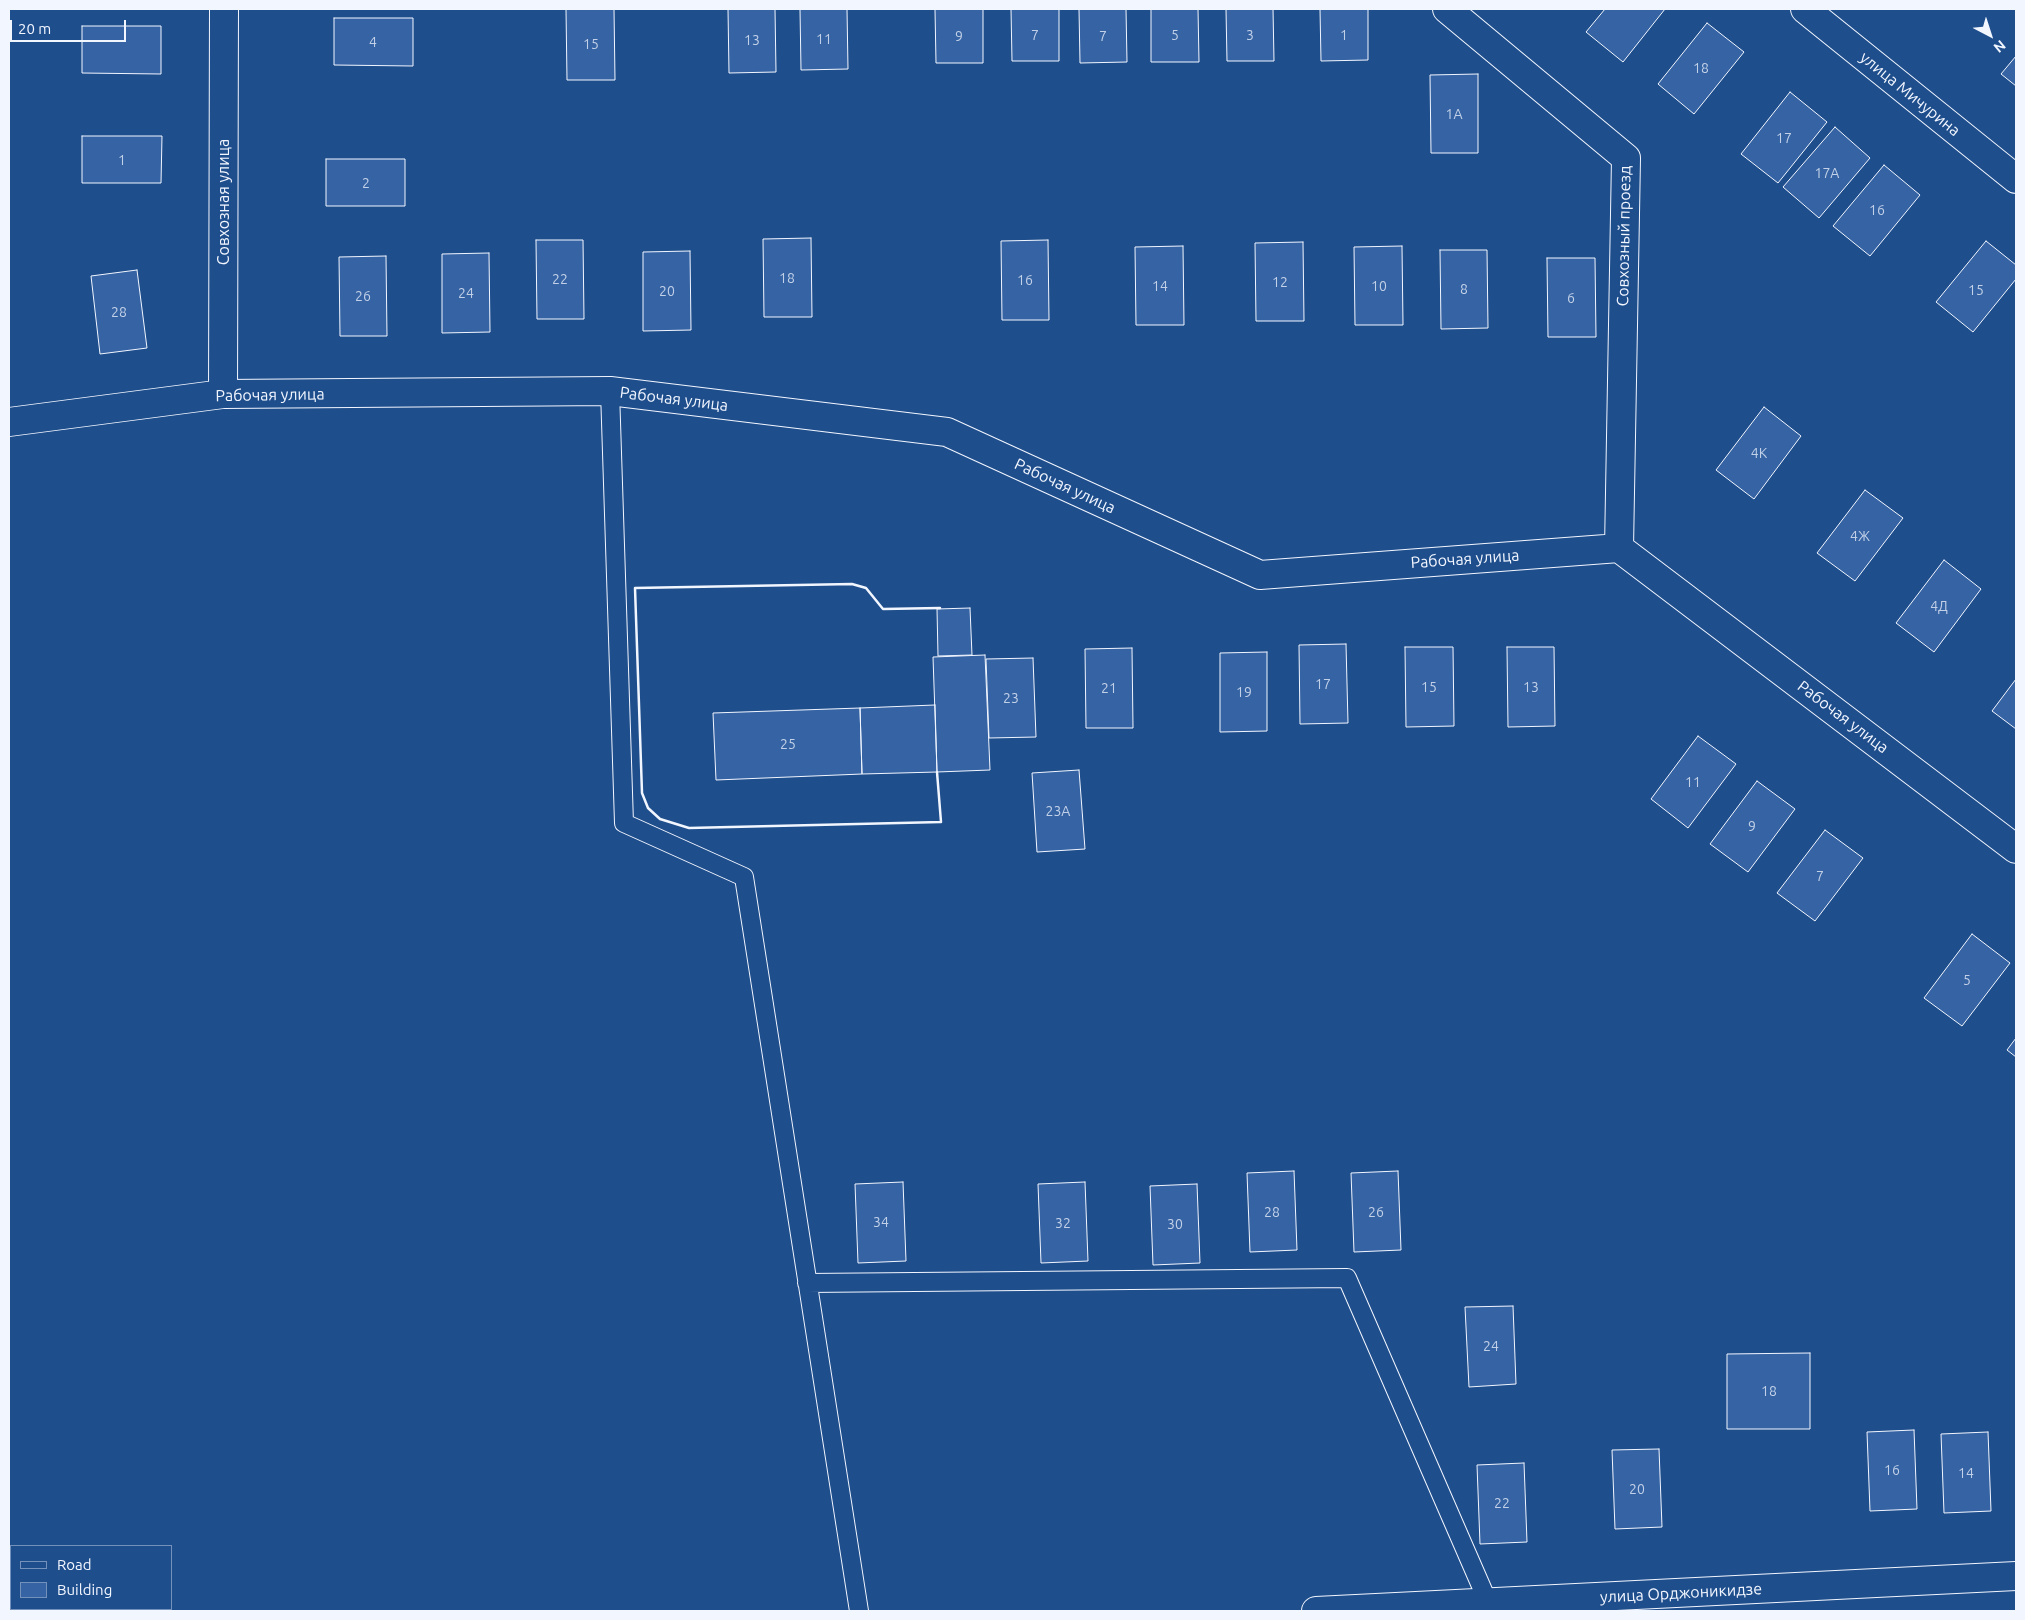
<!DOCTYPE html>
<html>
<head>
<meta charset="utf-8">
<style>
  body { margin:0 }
  #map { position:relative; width:2025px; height:1620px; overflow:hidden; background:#1f4e8c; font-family:Ubuntu,sans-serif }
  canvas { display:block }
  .frame { position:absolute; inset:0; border:10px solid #f2f6ff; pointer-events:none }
  .legend { position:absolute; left:10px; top:1545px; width:162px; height:65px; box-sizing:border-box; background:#1f4e8c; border:1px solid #7391ba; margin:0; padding:6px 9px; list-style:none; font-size:15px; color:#f2f6ff }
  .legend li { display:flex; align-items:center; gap:10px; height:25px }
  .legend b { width:25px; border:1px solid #7391ba }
  .north { position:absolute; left:1965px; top:10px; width:50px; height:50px; -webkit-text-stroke:4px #1f4e8c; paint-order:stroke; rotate:140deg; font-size:14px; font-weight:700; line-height:20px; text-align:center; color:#f2f6ff }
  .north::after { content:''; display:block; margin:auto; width:18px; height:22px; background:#f2f6ff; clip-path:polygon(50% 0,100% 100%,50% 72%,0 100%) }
  .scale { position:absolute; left:10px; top:20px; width:116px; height:22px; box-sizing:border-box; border:2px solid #f2f6ff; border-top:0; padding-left:6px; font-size:15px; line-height:18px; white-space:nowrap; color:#f2f6ff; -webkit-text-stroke:4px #1f4e8c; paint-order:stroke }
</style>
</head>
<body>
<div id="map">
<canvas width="2025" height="1620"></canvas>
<div class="frame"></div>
<ul class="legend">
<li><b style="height:6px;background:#1f4e8c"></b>Road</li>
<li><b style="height:14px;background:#3563a3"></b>Building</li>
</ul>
<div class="north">N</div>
<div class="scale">20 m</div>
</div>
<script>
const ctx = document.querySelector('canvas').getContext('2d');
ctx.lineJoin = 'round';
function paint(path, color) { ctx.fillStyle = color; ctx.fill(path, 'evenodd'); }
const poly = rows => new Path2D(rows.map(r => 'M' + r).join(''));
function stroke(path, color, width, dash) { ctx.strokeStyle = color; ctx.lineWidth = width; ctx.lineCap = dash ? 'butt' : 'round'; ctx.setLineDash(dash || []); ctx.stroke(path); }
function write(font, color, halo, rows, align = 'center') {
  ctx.font = font + ' Ubuntu,sans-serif'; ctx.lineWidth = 4; ctx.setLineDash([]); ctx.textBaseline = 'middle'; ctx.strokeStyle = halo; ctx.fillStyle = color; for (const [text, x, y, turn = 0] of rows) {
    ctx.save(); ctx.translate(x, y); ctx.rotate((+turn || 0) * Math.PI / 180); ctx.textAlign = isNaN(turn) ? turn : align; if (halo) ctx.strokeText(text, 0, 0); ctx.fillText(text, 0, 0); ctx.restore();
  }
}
const building = poly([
  [566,9,614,9,615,80,567,80,566,9],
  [728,9,775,9,776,72,729,73,728,9],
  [800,9,847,9,848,69,801,70,800,9],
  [935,9,983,9,983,63,936,63,935,9],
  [1011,9,1059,9,1059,61,1012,61,1011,9],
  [1079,9,1126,9,1127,62,1080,63,1079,9],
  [1151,9,1198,9,1199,62,1151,62,1151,9],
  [1226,9,1273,9,1274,61,1227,61,1226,9],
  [1320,9,1368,9,1368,60,1321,61,1320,9],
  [1605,9,1665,9,1623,62,1586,32,1605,9],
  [334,18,413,18,413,66,334,65,334,18],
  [1707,23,1744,52,1694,114,1658,84,1707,23],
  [82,26,161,26,161,74,82,73,82,26],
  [2016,56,2016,86,2001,74,2016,56],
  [1478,74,1478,153,1431,153,1430,75,1478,74],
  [1790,92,1827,122,1778,183,1741,154,1790,92],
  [1835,127,1870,158,1819,218,1783,187,1835,127],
  [82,136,162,136,161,183,82,183,82,136],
  [326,159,405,159,405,206,326,206,326,159],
  [1884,165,1920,195,1870,256,1833,226,1884,165],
  [811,238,812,317,764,317,763,239,811,238],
  [536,240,583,240,584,319,537,319,536,240],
  [1048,240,1049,320,1002,320,1001,241,1048,240],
  [1986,241,2016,265,2016,279,1973,332,1936,302,1986,241],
  [1303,242,1304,321,1256,321,1255,243,1303,242],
  [1183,246,1184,325,1136,325,1135,247,1183,246],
  [1402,246,1403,325,1355,325,1354,247,1402,246],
  [1440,250,1487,250,1488,328,1441,329,1440,250],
  [690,251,691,330,643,331,643,252,690,251],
  [489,253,490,332,442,333,442,254,489,253],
  [386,256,387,336,340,336,339,257,386,256],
  [1547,258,1595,258,1596,337,1548,337,1547,258],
  [137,270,147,348,100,354,91,276,137,270],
  [1764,407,1801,436,1754,499,1716,470,1764,407],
  [1865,490,1903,518,1855,581,1817,553,1865,490],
  [1944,560,1981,589,1934,652,1896,623,1944,560],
  [970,608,972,655,938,656,937,609,970,608],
  [1346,644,1348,723,1300,724,1299,645,1346,644],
  [1405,647,1453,647,1454,726,1406,727,1405,647],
  [1507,647,1554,647,1555,726,1508,727,1507,647],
  [1132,648,1133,728,1086,728,1085,649,1132,648],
  [1267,652,1267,731,1220,732,1220,653,1267,652],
  [985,655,990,770,937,772,933,657,985,655],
  [1033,658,1036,737,989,738,986,659,1033,658],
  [2016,679,2016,729,1992,711,2016,679],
  [935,705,937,772,862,774,860,708,935,705],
  [860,708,862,774,716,780,713,713,860,708],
  [1698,736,1736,764,1688,828,1651,799,1698,736],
  [1079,770,1085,849,1037,852,1032,773,1079,770],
  [1757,781,1795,809,1748,872,1710,844,1757,781],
  [1825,830,1863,858,1815,921,1777,893,1825,830],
  [1972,934,2010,963,1962,1026,1924,998,1972,934],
  [2016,1038,2016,1057,2007,1050,2016,1038],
  [1294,1171,1297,1250,1250,1252,1247,1173,1294,1171],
  [1398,1171,1401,1250,1354,1252,1351,1173,1398,1171],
  [903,1182,906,1261,858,1263,855,1184,903,1182],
  [1085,1182,1088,1261,1041,1263,1038,1184,1085,1182],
  [1197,1184,1200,1263,1153,1265,1150,1186,1197,1184],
  [1513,1306,1516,1384,1469,1387,1465,1307,1513,1306],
  [1810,1353,1810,1429,1727,1429,1727,1354,1810,1353],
  [1914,1430,1917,1509,1870,1511,1867,1432,1914,1430],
  [1988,1432,1991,1511,1944,1513,1941,1434,1988,1432],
  [1659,1449,1662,1527,1615,1529,1612,1450,1659,1449],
  [1524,1463,1527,1542,1480,1544,1477,1465,1524,1463]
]);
paint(building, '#3563a3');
stroke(building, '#f2f6ff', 1);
const lane = poly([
  [610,391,624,823,744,877,859,1611],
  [807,1283,1347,1278,1488,1602]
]);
const street = poly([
  [1447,9,1626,158,1619,548],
  [1805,9,2016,179],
  [223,394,224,9],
  [9,422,223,394,610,391,947,432,1260,575,1619,548,2016,849],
  [1316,1611,2016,1576]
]);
stroke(lane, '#f2f6ff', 20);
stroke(street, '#f2f6ff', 30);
stroke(lane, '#1f4e8c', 18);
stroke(street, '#1f4e8c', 28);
stroke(poly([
  [937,772,941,822,689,828,660,819,648,808,642,793,635,588,852,584,866,588,883,609,940,608]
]), '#f2f6ff', 2.5);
write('14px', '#c3d1e8', null, [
  ["7",1035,35],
  ["5",1175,35],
  ["3",1250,35],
  ["1",1344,35],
  ["9",959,36],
  ["7",1103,36],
  ["11",824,39],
  ["13",752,40],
  ["4",373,42],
  ["15",591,44],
  ["18",1701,68],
  ["1А",1454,114],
  ["17",1784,138],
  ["1",122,160],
  ["17А",1827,173],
  ["2",366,183],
  ["16",1877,210],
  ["18",787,278],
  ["22",560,279],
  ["16",1025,280],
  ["12",1280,282],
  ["14",1160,286],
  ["10",1379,286],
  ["8",1464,289],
  ["15",1976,290],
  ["20",667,291],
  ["24",466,293],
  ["26",363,296],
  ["6",1571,298],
  ["28",119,312],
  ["4К",1759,453],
  ["4Ж",1860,536],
  ["4Д",1939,606],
  ["17",1323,684],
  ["15",1429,687],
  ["13",1531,687],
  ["21",1109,688],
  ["19",1244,692],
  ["23",1011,698],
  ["25",788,744],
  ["11",1693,782],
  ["23А",1058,811],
  ["9",1752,826],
  ["7",1820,876],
  ["5",1967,980],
  ["28",1272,1212],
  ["26",1376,1212],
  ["34",881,1222],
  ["32",1063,1223],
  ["30",1175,1224],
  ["24",1491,1346],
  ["18",1769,1391],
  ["16",1892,1470],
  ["14",1966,1473],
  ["20",1637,1489],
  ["22",1502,1503]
]);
write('16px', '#f2f6ff', '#1f4e8c', [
  ["улица Мичурина",1910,94,39],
  ["Совхозная улица",224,202,-90],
  ["Совхозный проезд",1624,236,-89],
  ["Рабочая улица",270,395,-1],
  ["Рабочая улица",674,399,7],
  ["Рабочая улица",1065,486,25],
  ["Рабочая улица",1465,559,-4],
  ["Рабочая улица",1843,717,37],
  ["улица Орджоникидзе",1681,1593,-3]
]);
</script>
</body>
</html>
